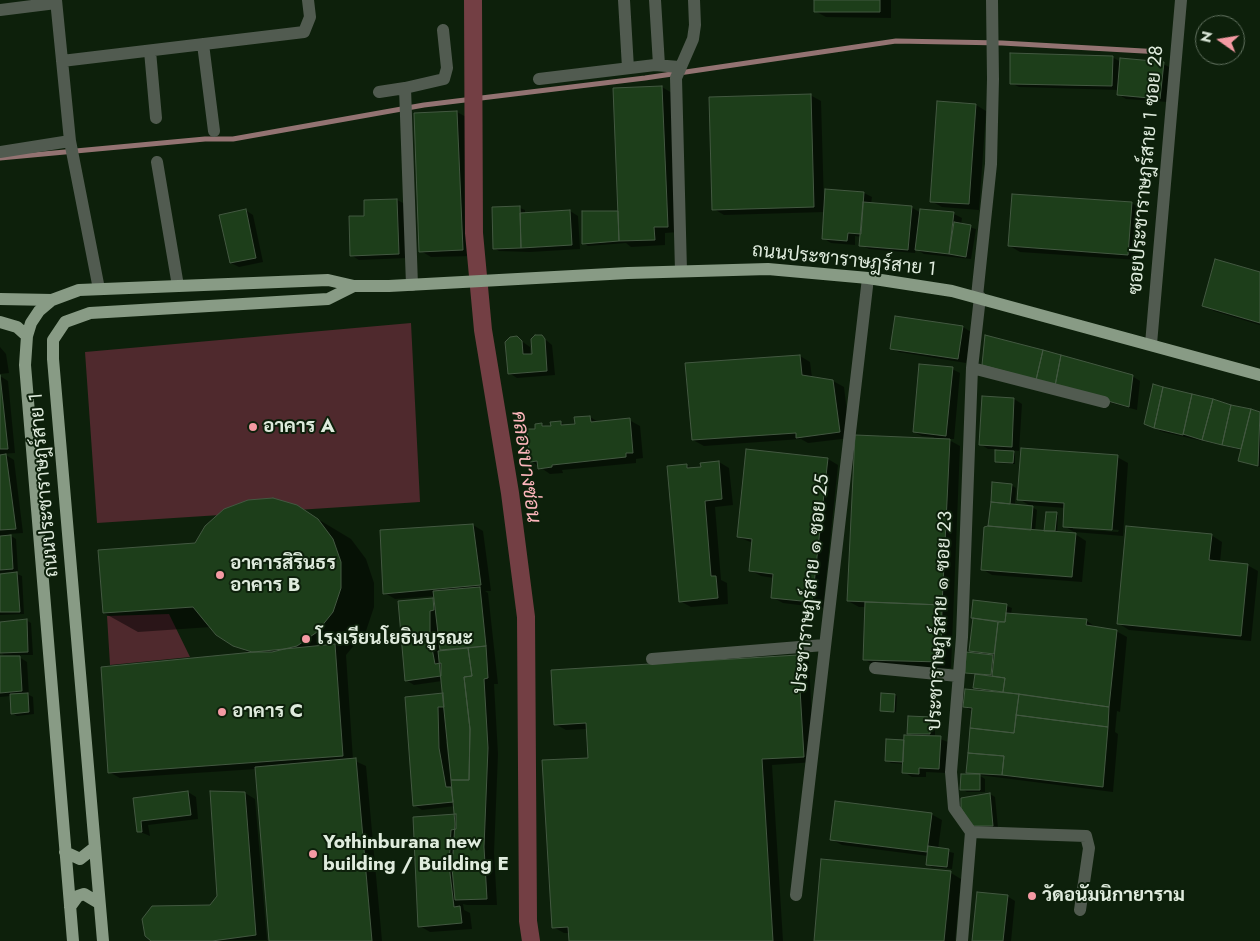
<!DOCTYPE html>
<html>
<head>
<meta charset="utf-8">
<style>
  body { margin:0 }
  #map { position:relative; width:1260px; height:941px; overflow:hidden; background:#0d200b; font-family:Jost,sans-serif }
  canvas { display:block }
  .north { position:absolute; left:1195px; top:15px; width:50px; height:50px; box-sizing:border-box; background:#0d200b; border:1px solid #61715f; border-radius:50%; rotate:283deg; font-size:14px; font-weight:700; line-height:20px; text-align:center; color:#dfebdd }
  .north::after { content:''; display:block; margin:auto; width:18px; height:22px; background:#f49aa3; clip-path:polygon(50% 0,100% 100%,50% 72%,0 100%) }
</style>
</head>
<body>
<div id="map">
<canvas width="1260" height="941"></canvas>
<div class="north">N</div>
</div>
<script>
const ctx = document.querySelector('canvas').getContext('2d');
ctx.lineJoin = 'round';
function paint(path, color) { ctx.fillStyle = color; ctx.fill(path, 'evenodd'); }
const poly = rows => new Path2D(rows.map(r => 'M' + r).join(''));
function stroke(path, color, width, dash) { ctx.strokeStyle = color; ctx.lineWidth = width; ctx.lineCap = dash ? 'butt' : 'round'; ctx.setLineDash(dash || []); ctx.stroke(path); }
function write(font, color, halo, rows, align = 'center') {
  ctx.font = font + ' Jost,Sarabun,sans-serif'; ctx.lineWidth = 4; ctx.setLineDash([]); ctx.textBaseline = 'middle'; ctx.strokeStyle = halo; ctx.fillStyle = color; for (const [text, x, y, turn = 0] of rows) {
    ctx.save(); ctx.translate(x, y); ctx.rotate((+turn || 0) * Math.PI / 180); ctx.textAlign = isNaN(turn) ? turn : align; if (halo) ctx.strokeText(text, 0, 0); ctx.fillText(text, 0, 0); ctx.restore();
  }
}
paint(poly([
  [411,323,420,502,97,523,85,352],
  [169,614,190,657,110,665,107,616]
]), '#4f292d');
paint(poly([
  [815,0,891,0,891,18,826,17,815,11],
  [1112,57,1121,62,1163,64,1171,68,1168,102,1126,99,1118,94,1119,90,1019,87,1011,83],
  [662,87,672,93,678,232,665,233,665,245,631,247,626,243,588,246,584,243,618,212],
  [810,95,821,101,824,205,864,193,872,197,871,204,911,207,921,213,921,210,954,214,962,218,961,225,976,229,971,259,924,254,916,249,915,253,869,249,861,245,862,237,855,236,855,245,831,243,823,238,825,212,724,215,714,209],
  [939,103,976,105,986,111,979,210,942,207,931,201],
  [457,112,468,118,473,256,431,257,421,251],
  [397,200,405,204,407,258,359,260,351,255,366,217],
  [1131,203,1142,209,1138,260,1020,252,1010,246],
  [493,208,520,208,525,210,525,214,570,211,578,216,580,249,530,252,499,251,494,248],
  [245,210,253,215,263,262,239,267,231,263],
  [1260,273,1260,325,1214,311,1203,305],
  [963,327,971,332,966,363,899,352,892,348],
  [541,336,552,345,555,375,517,378,509,373,517,338,530,347,530,355,533,355],
  [0,347,6,354,9,373,0,374],
  [800,356,810,362,812,378,833,381,844,387,850,438,808,443,801,439,704,446,693,440],
  [952,369,960,373,954,439,947,439,960,446,951,668,875,666,864,659,866,607,859,607,848,601,933,440,934,437,922,436,914,432],
  [0,376,8,381,15,453,0,454],
  [1132,376,1140,381,1137,410,1064,390],
  [1192,395,1260,413,1260,467,1240,460,1242,450,1163,432,1145,424],
  [983,398,1014,399,1022,404,1019,451,1010,450,1015,453,1015,464,998,463,996,462,997,449,988,449,980,444],
  [590,417,600,423,629,420,640,426,643,458,636,459,636,463,562,470,563,473,550,474,531,461,537,430,542,424,547,427,560,422,567,426,576,425],
  [6,455,14,460,23,533,8,534,16,539,18,571,0,573,0,456],
  [1117,457,1128,463,1123,536,1074,532,1064,526,1065,508,1029,505,1019,499],
  [1073,526,1119,530,1118,532,1073,529],
  [828,459,838,465,823,608,783,603,772,597,774,578,761,576,750,570,753,543,738,537],
  [719,462,729,468,733,505,715,507,721,580,727,583,728,604,691,607,680,601,686,465,693,469,702,468],
  [1011,485,1016,488,1015,505,1032,507,1037,510,1035,532,1050,533,1056,514,1058,515,1057,533,1075,534,1086,541,1082,582,992,575,982,569],
  [296,506,351,539,366,559,374,583,374,607,366,631,346,655,353,760,366,766,382,941,270,941,256,769,120,778,109,772,248,653,211,627,138,632,104,613,195,544],
  [473,525,483,531,491,591,485,591,488,593,498,684,494,684,498,754,494,853,497,905,467,905,463,904,464,910,470,913,472,929,430,932,420,926,456,815,455,806,422,810,414,805,406,698,444,694,442,681,414,685,406,680,399,602,435,599,434,596,395,599,385,593],
  [439,632,443,657,441,657,438,644],
  [448,741,451,765,449,765,446,742],
  [1211,535,1222,542,1220,562,1247,565,1258,571,1251,641,1129,630,1118,623],
  [17,574,22,576,24,614,0,615,0,576],
  [974,602,1007,606,1012,608,1011,614,1087,621,1097,628,1116,631,1127,637,1120,712,1117,711,1115,732,1118,734,1113,792,979,775,985,779,985,792,967,792,962,789,974,776,968,772,972,711,964,706,983,692,974,687,976,675,966,672,976,654,970,650,975,619],
  [26,620,31,623,33,655,4,655,0,653,0,623],
  [798,656,809,662,814,762,772,765,783,941,570,941,570,933,564,933,553,927,589,759,587,729,566,730,555,724,552,671],
  [19,657,27,662,29,695,33,697,34,714,17,716,12,713,11,696,0,697,0,658],
  [895,695,897,696,896,712,881,710],
  [930,718,935,721,935,737,948,742,947,773,926,772,926,777,912,777,904,772,904,764,891,763,886,760,905,742,915,737,909,733],
  [188,792,196,797,198,819,148,825,150,836,138,831,135,799],
  [245,793,255,799,267,940,153,941,211,907,218,896],
  [990,794,995,797,998,828,978,828,972,825],
  [931,814,942,820,938,849,954,853,952,869,932,867,927,864,928,856,842,845,831,839],
  [951,873,961,879,955,941,815,941],
  [1007,896,1015,901,1011,941,974,941]
]), '#0007');
stroke(poly([
  [0,158,205,139,233,139,424,105,645,78,896,41,1002,43,1161,52]
]), '#937372', 5);
stroke(poly([
  [473,0,474,233,483,330,510,493,526,617,528,921,531,941]
]), '#733f44', 18);
const building = poly([
  [814,0,880,0,880,12,814,12,814,0],
  [1010,53,1113,56,1112,86,1010,84,1010,53],
  [1120,58,1164,62,1160,99,1117,95,1120,58],
  [662,86,668,227,654,227,655,240,619,241,613,88,662,86],
  [811,94,814,207,712,210,709,97,811,94],
  [937,101,976,104,969,204,930,202,937,101],
  [457,111,463,250,419,252,414,113,457,111],
  [825,189,864,192,861,234,848,233,847,241,822,239,825,189],
  [1012,194,1132,202,1128,255,1008,246,1012,194],
  [397,199,399,254,350,256,349,216,364,216,364,200,397,199],
  [863,202,912,206,908,250,859,246,863,202],
  [520,206,521,248,493,249,492,207,520,206],
  [246,209,256,258,230,263,219,215,246,209],
  [920,209,954,212,949,254,915,250,920,209],
  [570,210,572,245,521,248,520,213,570,210],
  [582,211,618,211,619,241,582,244,582,211],
  [954,222,971,225,966,257,949,254,954,222],
  [1215,259,1260,272,1260,323,1202,306,1215,259],
  [895,316,963,326,958,359,890,349,895,316],
  [535,335,542,335,545,339,547,371,508,374,505,342,510,337,517,336,522,341,523,354,532,354,531,339,535,335],
  [985,335,1043,350,1036,380,982,365,985,335],
  [1043,350,1061,355,1055,386,1036,380,1043,350],
  [800,355,802,375,833,380,840,432,796,438,796,433,692,440,685,363,800,355],
  [1061,355,1133,375,1129,407,1055,386,1061,355],
  [919,364,953,367,946,436,913,432,919,364],
  [0,375,8,449,0,449,0,375],
  [1153,384,1163,387,1154,428,1144,424,1153,384],
  [1163,387,1192,394,1183,435,1154,428,1163,387],
  [1192,394,1213,399,1202,440,1183,434,1192,394],
  [982,396,1014,398,1012,447,979,445,982,396],
  [1213,399,1231,405,1222,445,1202,440,1213,399],
  [1231,405,1251,409,1241,449,1222,445,1231,405],
  [1251,409,1260,412,1258,466,1238,461,1251,409],
  [590,416,591,422,630,418,633,453,626,453,626,457,552,465,552,467,538,469,537,461,530,462,527,429,535,429,535,424,542,423,542,426,551,426,550,422,561,421,561,425,575,424,574,417,590,416],
  [855,435,950,439,942,605,847,601,855,435],
  [1021,448,1118,455,1112,530,1063,527,1064,503,1017,500,1021,448],
  [746,449,828,458,812,602,771,598,773,574,749,571,752,539,737,537,746,449],
  [995,450,1014,451,1013,463,995,462,995,450],
  [6,454,16,529,0,530,0,455,6,454],
  [719,461,722,499,705,501,711,576,716,576,718,598,679,602,667,466,687,464,687,468,701,467,700,463,719,461],
  [992,482,1012,484,1010,504,991,502,992,482],
  [273,498,297,505,318,519,333,539,341,562,341,588,333,612,317,632,297,646,272,652,252,652,233,646,216,635,193,607,103,613,98,550,195,543,205,526,224,509,248,500,273,498],
  [991,502,1033,506,1031,530,988,526,991,502],
  [1046,512,1057,512,1055,531,1044,531,1046,512],
  [473,524,481,585,383,594,380,530,473,524],
  [988,526,1076,533,1072,577,981,570,984,527,988,526],
  [1126,526,1212,534,1209,560,1248,564,1241,636,1117,624,1126,526],
  [11,535,13,569,0,570,0,536,11,535],
  [17,572,20,612,0,612,0,574,17,572],
  [480,587,486,646,440,650,433,591,480,587],
  [433,598,434,610,430,611,430,638,435,664,441,663,441,676,405,681,398,601,433,598],
  [973,600,1007,604,1005,622,971,618,973,600],
  [865,602,942,605,941,662,863,660,865,602],
  [1006,613,1087,619,1086,625,1117,630,1109,707,1003,692,1005,678,992,676,998,622,1005,622,1006,613],
  [973,618,998,622,994,654,969,651,973,618],
  [27,619,28,652,0,653,0,622,27,619],
  [335,644,343,756,108,773,101,667,335,644],
  [486,646,488,678,484,679,488,748,484,847,487,899,455,900,452,868,455,824,451,780,469,780,470,729,464,677,472,676,468,648,486,646],
  [468,648,472,676,464,677,470,729,469,780,451,780,438,651,468,648],
  [966,652,993,655,991,675,965,673,966,652],
  [798,655,804,757,762,759,773,941,569,941,568,927,552,928,542,760,588,758,586,723,554,725,551,670,798,655],
  [0,656,20,656,22,691,0,693,0,656],
  [975,674,1005,678,1003,692,973,688,975,674],
  [965,689,1019,694,1014,733,970,728,972,708,963,707,965,689],
  [28,693,29,712,11,714,10,694,28,693],
  [443,693,444,707,438,707,439,748,446,787,451,787,453,802,413,806,405,697,443,693],
  [881,693,895,694,894,712,880,711,881,693],
  [1019,694,1109,707,1108,727,1016,715,1019,694],
  [1016,715,1108,727,1103,787,1002,775,1004,756,968,753,970,728,1014,733,1016,715],
  [908,716,931,717,930,734,907,734,908,716],
  [904,735,941,736,939,769,919,768,919,774,902,773,904,735],
  [886,739,904,740,903,762,885,761,886,739],
  [968,753,1004,756,1002,775,966,773,968,753],
  [356,758,372,941,269,941,255,767,356,758],
  [961,774,980,774,980,790,960,790,961,774],
  [188,791,191,815,141,821,142,832,137,832,133,798,188,791],
  [210,791,245,792,256,935,212,941,151,941,145,936,142,919,152,906,210,905,217,896,210,791],
  [990,793,993,826,972,826,961,808,961,798,990,793],
  [835,801,932,813,927,852,830,840,835,801],
  [456,814,456,829,451,830,449,865,454,907,460,906,462,923,418,927,413,817,456,814],
  [928,846,949,849,947,867,926,865,928,846],
  [821,859,951,871,944,941,814,941,821,859],
  [977,892,1008,895,1003,941,972,941,977,892]
]);
paint(building, '#1d3e1a');
stroke(building, '#435841', 1);
stroke(poly([
  [56,0,70,141,99,289],
  [624,0,628,68],
  [655,0,659,65],
  [0,10,56,3],
  [203,44,214,131],
  [150,51,156,118],
  [62,61,304,32,310,17,308,0],
  [539,79,655,65,679,67],
  [379,92,405,88],
  [0,152,70,141],
  [157,162,178,286],
  [681,271,676,78,693,39,695,25,694,0],
  [412,285,405,88,444,79,447,68,443,30],
  [977,296,991,164,993,79,992,0],
  [1151,344,1181,0],
  [972,368,1104,402],
  [652,659,824,645],
  [875,668,958,676],
  [971,832,1086,836,1089,848,1080,910],
  [796,895,868,278],
  [962,941,971,832,954,808,951,772,962,637,972,368,980,297]
]), '#515b50', 12);
stroke(poly([
  [0,299,52,300],
  [0,322,17,327,27,336],
  [65,852,80,859,94,848],
  [70,907,78,896,84,894,99,903],
  [73,941,25,365,27,336,31,323,39,311,52,300,79,290,328,280,354,286,389,286,628,273,768,269,868,278,952,291,1260,375],
  [103,941,53,359,53,340,65,322,90,313,328,299,354,286]
]), '#889b85', 12);
for (const [x, y, r, color] of [
  [253,427,5,"#f49aa3"],
  [220,575,5,"#f49aa3"],
  [306,639,5,"#f49aa3"],
  [222,712,5,"#f49aa3"],
  [313,854,5,"#f49aa3"],
  [1032,896,5,"#f49aa3"]
]) { const dot = new Path2D(); dot.arc(x, y, r, 0, 2 * Math.PI); ctx.fillStyle = color; ctx.fill(dot); stroke(dot, '#0d200b', 2); }
write('19px', '#dfebdd', '#0d200b', [
  ["ซอยประชาราษฎร์สาย 1 ซอย 28",1147,170,-85],
  ["ถนนประชาราษฎร์สาย 1",844,261,6],
  ["ถนนประชาราษฎร์สาย 1",45,485,-95],
  ["ประชาราษฎร์สาย ๑ ซอย 25",812,584,-84],
  ["ประชาราษฎร์สาย ๑ ซอย 23",941,621,-87]
]);
write('bold 19px', '#dfebdd', '#0d200b', [
  ["อาคาร A",263,427],
  ["อาคารสิรินธร",230,564],
  ["อาคาร B",230,586],
  ["โรงเรียนโยธินบูรณะ",316,639],
  ["อาคาร C",232,712],
  ["Yothinburana new",323,843],
  ["building / Building E",323,865],
  ["วัดอนัมนิกายาราม",1042,896]
], 'left');
write('italic 20px', '#fdb6bc', '#0d200b', [
  ["คลองบางซ่อน",525,467,82]
]);
</script>
</body>
</html>
